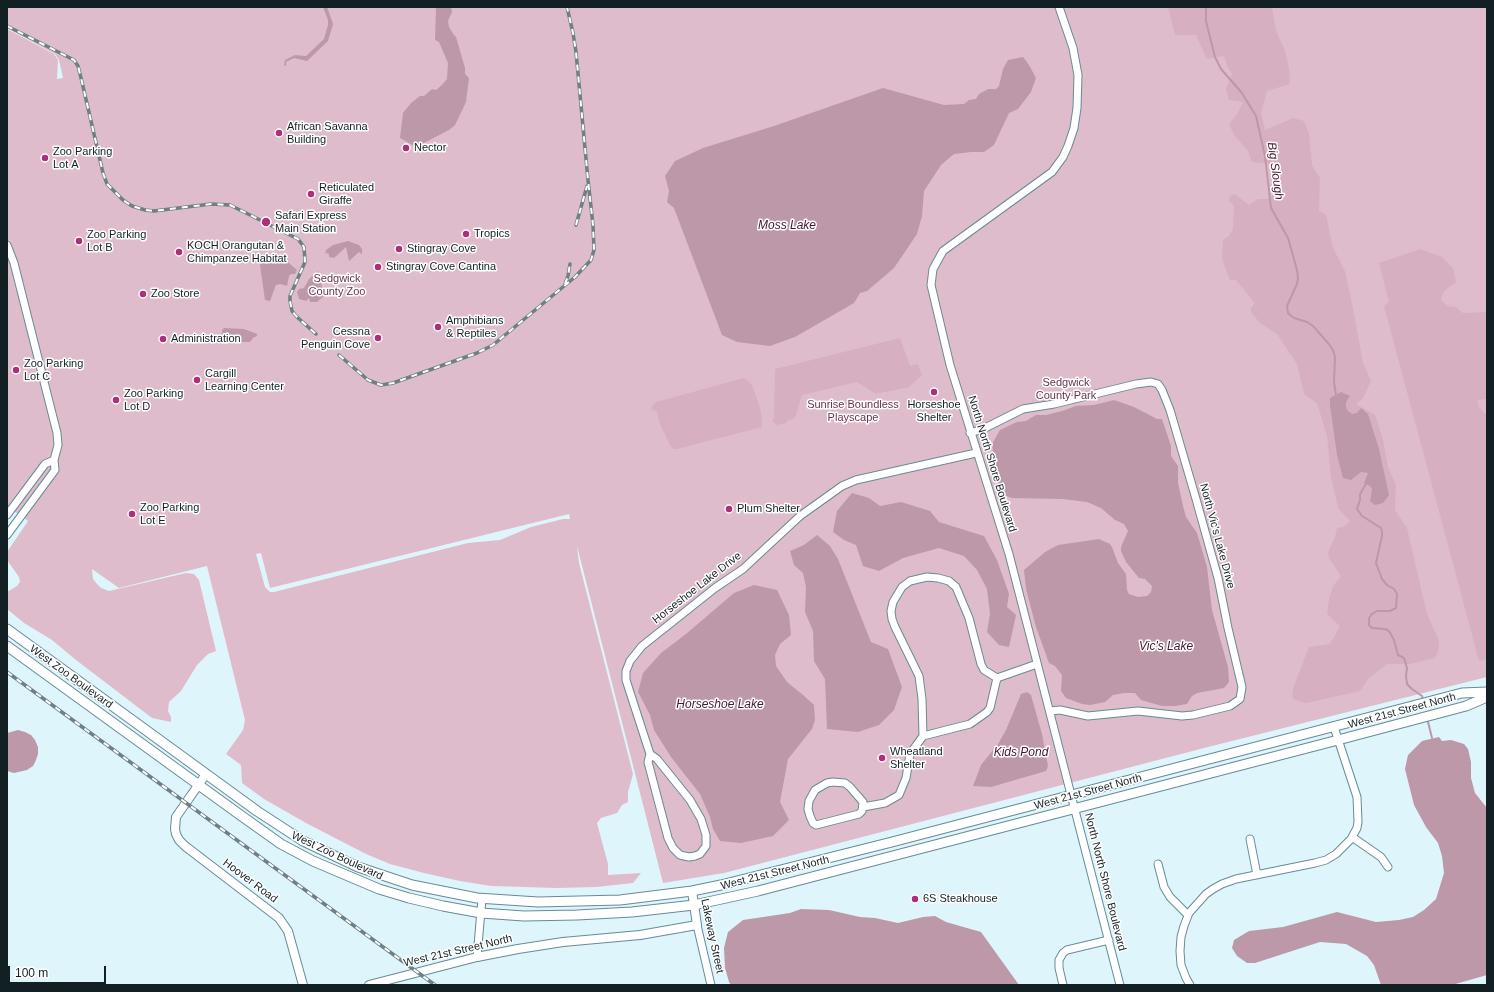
<!DOCTYPE html>
<html>
<head>
<meta charset="utf-8">
<style>
  body { margin:0 }
  #map { position:relative; width:1494px; height:992px; overflow:hidden; background:#def5fc; font-family:Helvetica,sans-serif }
  canvas { display:block }
  .frame { position:absolute; inset:0; border:8px solid #122024; pointer-events:none }
  .scale { position:absolute; left:8px; top:966px; width:98px; height:18px; box-sizing:border-box; border:2px solid #122024; border-top:0; padding-left:5px; font-size:12px; line-height:14px; white-space:nowrap; color:#122024; -webkit-text-stroke:3px #fff; paint-order:stroke }
</style>
</head>
<body>
<div id="map">
<canvas width="1494" height="992"></canvas>
<div class="frame"></div>
<div class="scale">100 m</div>
</div>
<script>
const ctx = document.querySelector('canvas').getContext('2d');
ctx.lineJoin = 'round';
function paint(path, color) { ctx.fillStyle = color; ctx.fill(path, 'evenodd'); }
const poly = rows => new Path2D(rows.map(r => 'M' + r).join(''));
function stroke(path, color, width, dash) { ctx.strokeStyle = color; ctx.lineWidth = width; ctx.lineCap = dash ? 'butt' : 'round'; ctx.setLineDash(dash || []); ctx.stroke(path); }
function write(font, color, halo, rows, align = 'center') {
  ctx.font = font + ' Helvetica,sans-serif'; ctx.lineWidth = 3; ctx.setLineDash([]); ctx.textBaseline = 'middle'; ctx.strokeStyle = halo; ctx.fillStyle = color; for (const [text, x, y, turn = 0] of rows) {
    ctx.save(); ctx.translate(x, y); ctx.rotate((+turn || 0) * Math.PI / 180); ctx.textAlign = isNaN(turn) ? turn : align; if (halo) ctx.strokeText(text, 0, 0); ctx.fillText(text, 0, 0); ctx.restore();
  }
}
paint(poly([
  [7,7,1487,7,1487,677,1208,747,724,873,663,883,577,546,579,563,633,774,628,792,628,802,622,805,617,813,601,818,597,823,608,864,608,875,641,873,633,883,596,887,557,888,491,886,460,881,424,873,390,864,366,854,306,823,264,799,242,783,241,765,226,754,243,730,245,720,207,566,119,588,92,569,93,579,97,584,101,588,109,591,186,573,194,574,199,580,216,651,208,654,197,665,181,691,169,702,168,711,171,717,171,722,152,718,76,660,52,640,24,623,7,609,7,592,17,586,20,582,19,577,7,560,7,552,28,521,7,506,7,29,54,54,58,60,57,79,63,78,59,60,55,54,7,28],
  [569,514,570,519,563,519,531,527,500,540,468,543,274,592,270,592,265,587,256,554,261,553,270,588]
]), '#dfbccb');
paint(poly([
  [1168,7,1272,7,1276,31,1285,51,1289,68,1290,84,1267,91,1261,113,1265,130,1293,118,1304,121,1309,134,1312,165,1320,178,1319,211,1326,215,1333,248,1345,271,1353,308,1363,363,1371,381,1363,398,1356,404,1375,415,1383,439,1388,467,1396,485,1395,510,1407,528,1427,614,1439,641,1438,652,1435,658,1410,664,1387,664,1368,679,1360,691,1306,703,1295,700,1292,697,1293,688,1309,647,1330,644,1340,626,1327,614,1329,599,1333,586,1341,576,1329,558,1328,552,1335,537,1337,528,1344,527,1350,521,1338,508,1331,477,1327,436,1317,403,1304,394,1297,364,1277,334,1260,323,1251,312,1251,308,1255,303,1236,280,1230,280,1222,259,1223,240,1229,236,1233,229,1234,206,1229,201,1230,196,1235,194,1249,205,1258,199,1267,199,1278,193,1273,183,1271,164,1252,162,1248,151,1234,135,1229,124,1237,114,1243,102,1229,100,1226,89,1232,74,1227,66,1224,56,1207,59,1196,35,1175,35],
  [1420,249,1442,257,1453,268,1456,282,1444,291,1441,300,1448,306,1456,307,1463,313,1487,312,1487,399,1477,400,1479,407,1487,416,1487,659,1479,661,1384,306,1389,302,1379,263],
  [900,338,910,366,918,364,922,375,909,387,876,394,857,382,802,395,795,418,787,421,786,423,777,425,772,421,774,418,775,369],
  [744,378,752,385,761,411,762,427,677,449,673,449,670,445,659,422,657,411,652,410,651,407,656,402]
]), '#d6b0c1');
paint(poly([
  [323,7,327,7,333,24,328,41,307,61,294,58,286,62,286,66,284,65,285,60,295,55,306,56,324,39,328,25,328,20],
  [436,7,451,7,452,12,448,21,449,27,454,35,456,37,465,68,465,74,469,78,466,102,455,125,449,130,416,147,400,138,403,113,411,103,420,96,424,96,432,89,436,90,442,85,447,79,448,63,439,42,435,40],
  [1023,57,1029,65,1036,78,1031,92,1018,109,1009,113,994,145,984,152,971,152,954,154,941,165,924,191,922,216,917,234,894,268,867,291,860,293,854,303,795,337,770,346,737,342,722,335,674,208,667,202,669,191,665,176,675,161,703,148,774,126,883,88,944,105,964,104,969,100,976,99,979,94,988,89,996,89,999,86,1003,69,1008,60],
  [348,241,359,245,362,249,362,254,359,252,349,261,346,247,334,258,329,257,329,254,326,253,325,255,326,250,333,245],
  [272,255,284,259,297,270,295,274,291,274,289,276,287,286,280,284,276,285,270,301,265,300,260,265,267,257],
  [318,271,324,296,317,302,310,302,309,298,306,301,299,299,297,292,299,289,304,288,309,279],
  [224,328,244,329,257,334,257,336,253,338,250,342,230,342,222,337,222,330],
  [1341,392,1350,396,1346,402,1346,407,1348,411,1352,414,1357,413,1361,408,1368,414,1379,449,1389,495,1383,503,1375,505,1370,501,1372,489,1370,486,1364,483,1368,473,1361,472,1351,480,1343,478,1337,455,1330,405,1330,398],
  [1114,400,1134,407,1157,419,1162,419,1171,446,1171,456,1178,466,1178,483,1183,506,1186,517,1197,533,1207,567,1212,610,1228,667,1229,682,1224,688,1197,693,1192,696,1187,704,1175,706,1162,706,1141,700,1135,693,1124,693,1113,695,1105,702,1090,705,1082,704,1066,698,1061,691,1062,675,1055,666,1049,663,1036,627,1026,589,1024,570,1045,552,1058,545,1099,539,1110,544,1112,547,1118,563,1126,574,1127,590,1129,594,1138,597,1147,596,1151,592,1152,586,1145,579,1139,578,1126,562,1121,551,1121,547,1128,531,1124,524,1115,520,1101,508,1087,502,1062,499,1012,498,1003,495,999,487,992,444,1000,430,1017,422,1026,421,1036,415,1046,415,1062,411,1076,406,1094,405],
  [852,493,869,498,880,506,901,502,930,511,939,522,984,536,997,560,1009,594,1007,607,1016,615,1009,647,999,645,987,632,990,614,987,589,977,570,964,556,939,548,903,558,879,571,863,566,856,545,844,540,833,532,837,511],
  [817,535,830,546,838,559,871,642,888,649,902,687,894,710,879,725,858,732,827,729,825,679,814,661,813,631,805,612,806,587,803,573,794,565,790,551,804,545],
  [754,585,777,590,789,615,791,635,780,644,775,655,776,666,787,682,803,695,814,705,815,720,812,729,788,759,780,802,789,820,773,836,741,843,720,841,713,829,710,817,700,794,671,757,654,730,650,715,638,692,643,673,661,653,686,634,734,593],
  [1027,692,1031,695,1042,734,1048,766,1046,771,991,787,973,786,981,765,998,744,1006,730,1021,694],
  [18,730,25,732,31,735,35,740,38,747,38,754,36,760,33,766,27,770,14,773,7,771,7,733],
  [1439,737,1442,741,1451,740,1464,744,1468,749,1471,762,1471,778,1475,793,1487,808,1487,975,1452,985,1381,985,1374,965,1367,956,1346,944,1320,942,1255,963,1247,963,1237,956,1232,948,1234,940,1249,931,1283,927,1337,912,1376,922,1399,920,1413,917,1424,910,1436,899,1444,873,1442,856,1438,843,1426,827,1414,805,1405,769,1408,755,1422,741],
  [801,909,829,910,860,917,875,918,898,923,923,917,935,916,946,922,981,932,1019,985,731,985,729,982,725,968,724,948,728,932,743,920,790,913]
]), '#bd98a9');
stroke(poly([
  [1206,7,1206,21,1215,57,1221,69,1242,93,1256,116,1265,156,1271,208,1288,238,1297,270,1298,278,1297,284,1287,306,1288,313,1294,318,1307,322,1313,326,1328,343,1333,350,1335,357,1334,382,1336,395],
  [1366,484,1360,494,1360,500,1357,509,1362,516,1381,528,1382,532,1382,536,1376,563,1382,579,1387,585,1394,589,1397,594,1396,608,1390,611,1377,611,1372,614,1369,618,1369,625,1372,628,1385,629,1389,631,1394,640,1398,655,1404,658,1407,668,1406,676,1407,684,1412,689,1422,696,1423,700],
  [1427,718,1432,738]
]), '#bd98a9', 2);
const minor = poly([
  [1059,7,1073,48,1078,75,1077,108,1074,128,1068,146,1063,157,1052,172,943,251,933,269,931,285,950,365,1009,554,1120,985],
  [7,245,14,263,57,433,58,445,54,460,55,470,7,535],
  [970,433,983,429,1023,409,1054,404,1136,384,1151,382,1158,384,1162,390,1170,410,1196,499,1218,578,1228,628,1242,687,1240,699,1230,706,1193,715,1182,716,1138,711,1088,716,1060,710,1050,711],
  [7,515,45,464,54,460],
  [923,736,922,699,919,676,895,627,892,619,891,611,893,602,902,587,910,581,927,577,938,578,949,581,956,587,969,618,981,664,984,670,997,678],
  [650,754,657,759,690,800,701,819,706,835,706,846,700,854,695,856,689,857,680,855,673,848,668,838,648,762,650,754,626,680,626,671,630,661,642,646,715,588,743,569,800,516,842,486,856,480,976,453],
  [833,782,845,783,850,787,863,802,862,811,859,814,816,825,813,823,810,816,808,809,809,801,815,790,827,783,833,782],
  [863,807,885,803,899,795,906,778,910,754,923,736,970,724,987,712,990,708,997,678,1037,664],
  [1352,837,1381,857,1388,867],
  [1250,839,1257,875],
  [1158,864,1164,887,1170,897,1188,915],
  [697,925,711,985],
  [477,957,482,899],
  [1063,985,1059,968,1059,960,1063,953,1067,950,1109,940],
  [1190,985,1186,978,1181,965,1180,951,1181,937,1184,926,1189,913,1206,894,1213,889,1222,884,1236,879,1315,863,1326,860,1336,854,1351,839,1357,828,1358,822,1357,797,1334,727]
]);
const tertiary = poly([
  [206,774,176,817,175,829,176,834,179,840,185,846,279,918,288,931,303,985],
  [369,985,477,957,518,949,563,942,640,935,697,925,692,891]
]);
const secondary = poly([
  [7,629,257,811,303,841,358,867,412,885,477,898,538,902,620,900,692,891,721,885,892,842,1462,693,1487,692],
  [7,646,243,817,281,844,313,861,379,889,409,898,443,906,481,913,524,916,577,915,632,912,694,905,758,891,1338,740,1466,706,1487,697]
]);
stroke(minor, '#678b95', 9);
stroke(tertiary, '#678b95', 10);
stroke(secondary, '#678b95', 11);
stroke(minor, '#fff', 7);
stroke(tertiary, '#fff', 8);
stroke(secondary, '#fff', 9);
const rail = poly([
  [7,26,74,60,78,66,82,82,103,173,107,184,123,200,132,206,145,210,154,211,211,204,230,205,298,239,304,247,305,262,290,296,290,301,292,311,297,317,316,334],
  [576,225,587,186],
  [565,284,568,276,570,264],
  [339,355,368,380,381,385,393,383,477,353,493,345,575,277,591,260,594,250,593,225,588,180,576,52,573,33,567,7],
  [7,672,435,985]
]);
stroke(rail, '#6e8085', 3.5);
stroke(rail, '#fff', 2, [6]);
for (const [x, y, r, color] of [
  [279,133,4,"#af2e79"],
  [406,148,4,"#af2e79"],
  [45,158,4,"#af2e79"],
  [311,194,4,"#af2e79"],
  [266,222,5,"#af2e79"],
  [466,234,4,"#af2e79"],
  [79,241,4,"#af2e79"],
  [399,249,4,"#af2e79"],
  [179,252,4,"#af2e79"],
  [378,267,4,"#af2e79"],
  [143,294,4,"#af2e79"],
  [438,327,4,"#af2e79"],
  [378,338,4,"#af2e79"],
  [163,339,4,"#af2e79"],
  [16,370,4,"#af2e79"],
  [197,380,4,"#af2e79"],
  [934,392,4,"#af2e79"],
  [116,400,4,"#af2e79"],
  [729,509,4,"#af2e79"],
  [132,514,4,"#af2e79"],
  [882,758,4,"#af2e79"],
  [915,899,4,"#af2e79"]
]) { const dot = new Path2D(); dot.arc(x, y, r, 0, 2 * Math.PI); ctx.fillStyle = color; ctx.fill(dot); stroke(dot, '#fff', 1.5); }
write('11px', '#122024', '#fff', [
  ["African Savanna",287,127],
  ["Building",287,140],
  ["Nector",414,148],
  ["Zoo Parking",53,152],
  ["Lot A",53,165],
  ["Reticulated",319,188],
  ["Giraffe",319,201],
  ["Safari Express",275,216],
  ["Main Station",275,229],
  ["Tropics",474,234],
  ["Zoo Parking",87,235],
  ["Lot B",87,248],
  ["KOCH Orangutan &",187,246],
  ["Chimpanzee Habitat",187,259],
  ["Stingray Cove",407,249],
  ["Stingray Cove Cantina",386,267],
  ["Zoo Store",151,294],
  ["Amphibians",446,321],
  ["& Reptiles",446,334],
  ["Cessna",370,332,"right"],
  ["Penguin Cove",370,345,"right"],
  ["Administration",171,339],
  ["Zoo Parking",24,364],
  ["Lot C",24,377],
  ["Cargill",205,374],
  ["Learning Center",205,387],
  ["Zoo Parking",124,394],
  ["Lot D",124,407],
  ["Horseshoe",934,405,"center"],
  ["Shelter",934,418,"center"],
  ["Zoo Parking",140,508],
  ["Lot E",140,521],
  ["Plum Shelter",737,509],
  ["Wheatland",890,752],
  ["Shelter",890,765],
  ["6S Steakhouse",923,899]
], 'left');
write('11px', '#66344e', '#fff', [
  ["Sedgwick",337,279],
  ["County Zoo",337,292],
  ["Sedgwick",1066,383],
  ["County Park",1066,396],
  ["Sunrise Boundless",853,405],
  ["Playscape",853,418]
]);
write('11px', '#122024', '#fff', [
  ["North North Shore Boulevard",992,464,73],
  ["North Vic's Lake Drive",1217,536,75],
  ["Horseshoe Lake Drive",697,588,-38],
  ["West Zoo Boulevard",71,677,36],
  ["West 21st Street North",1402,711,-15],
  ["West 21st Street North",1088,792,-15],
  ["West Zoo Boulevard",337,856,25],
  ["West 21st Street North",775,873,-14],
  ["Hoover Road",250,881,37],
  ["North North Shore Boulevard",1105,882,76],
  ["Lakeway Street",712,936,78],
  ["West 21st Street North",458,951,-13]
]);
write('italic 12px', '#461731', '#fff', [
  ["Big Slough",1275,171,82],
  ["Moss Lake",787,226],
  ["Vic's Lake",1166,647],
  ["Horseshoe Lake",720,705],
  ["Kids Pond",1021,753]
]);
</script>
</body>
</html>
